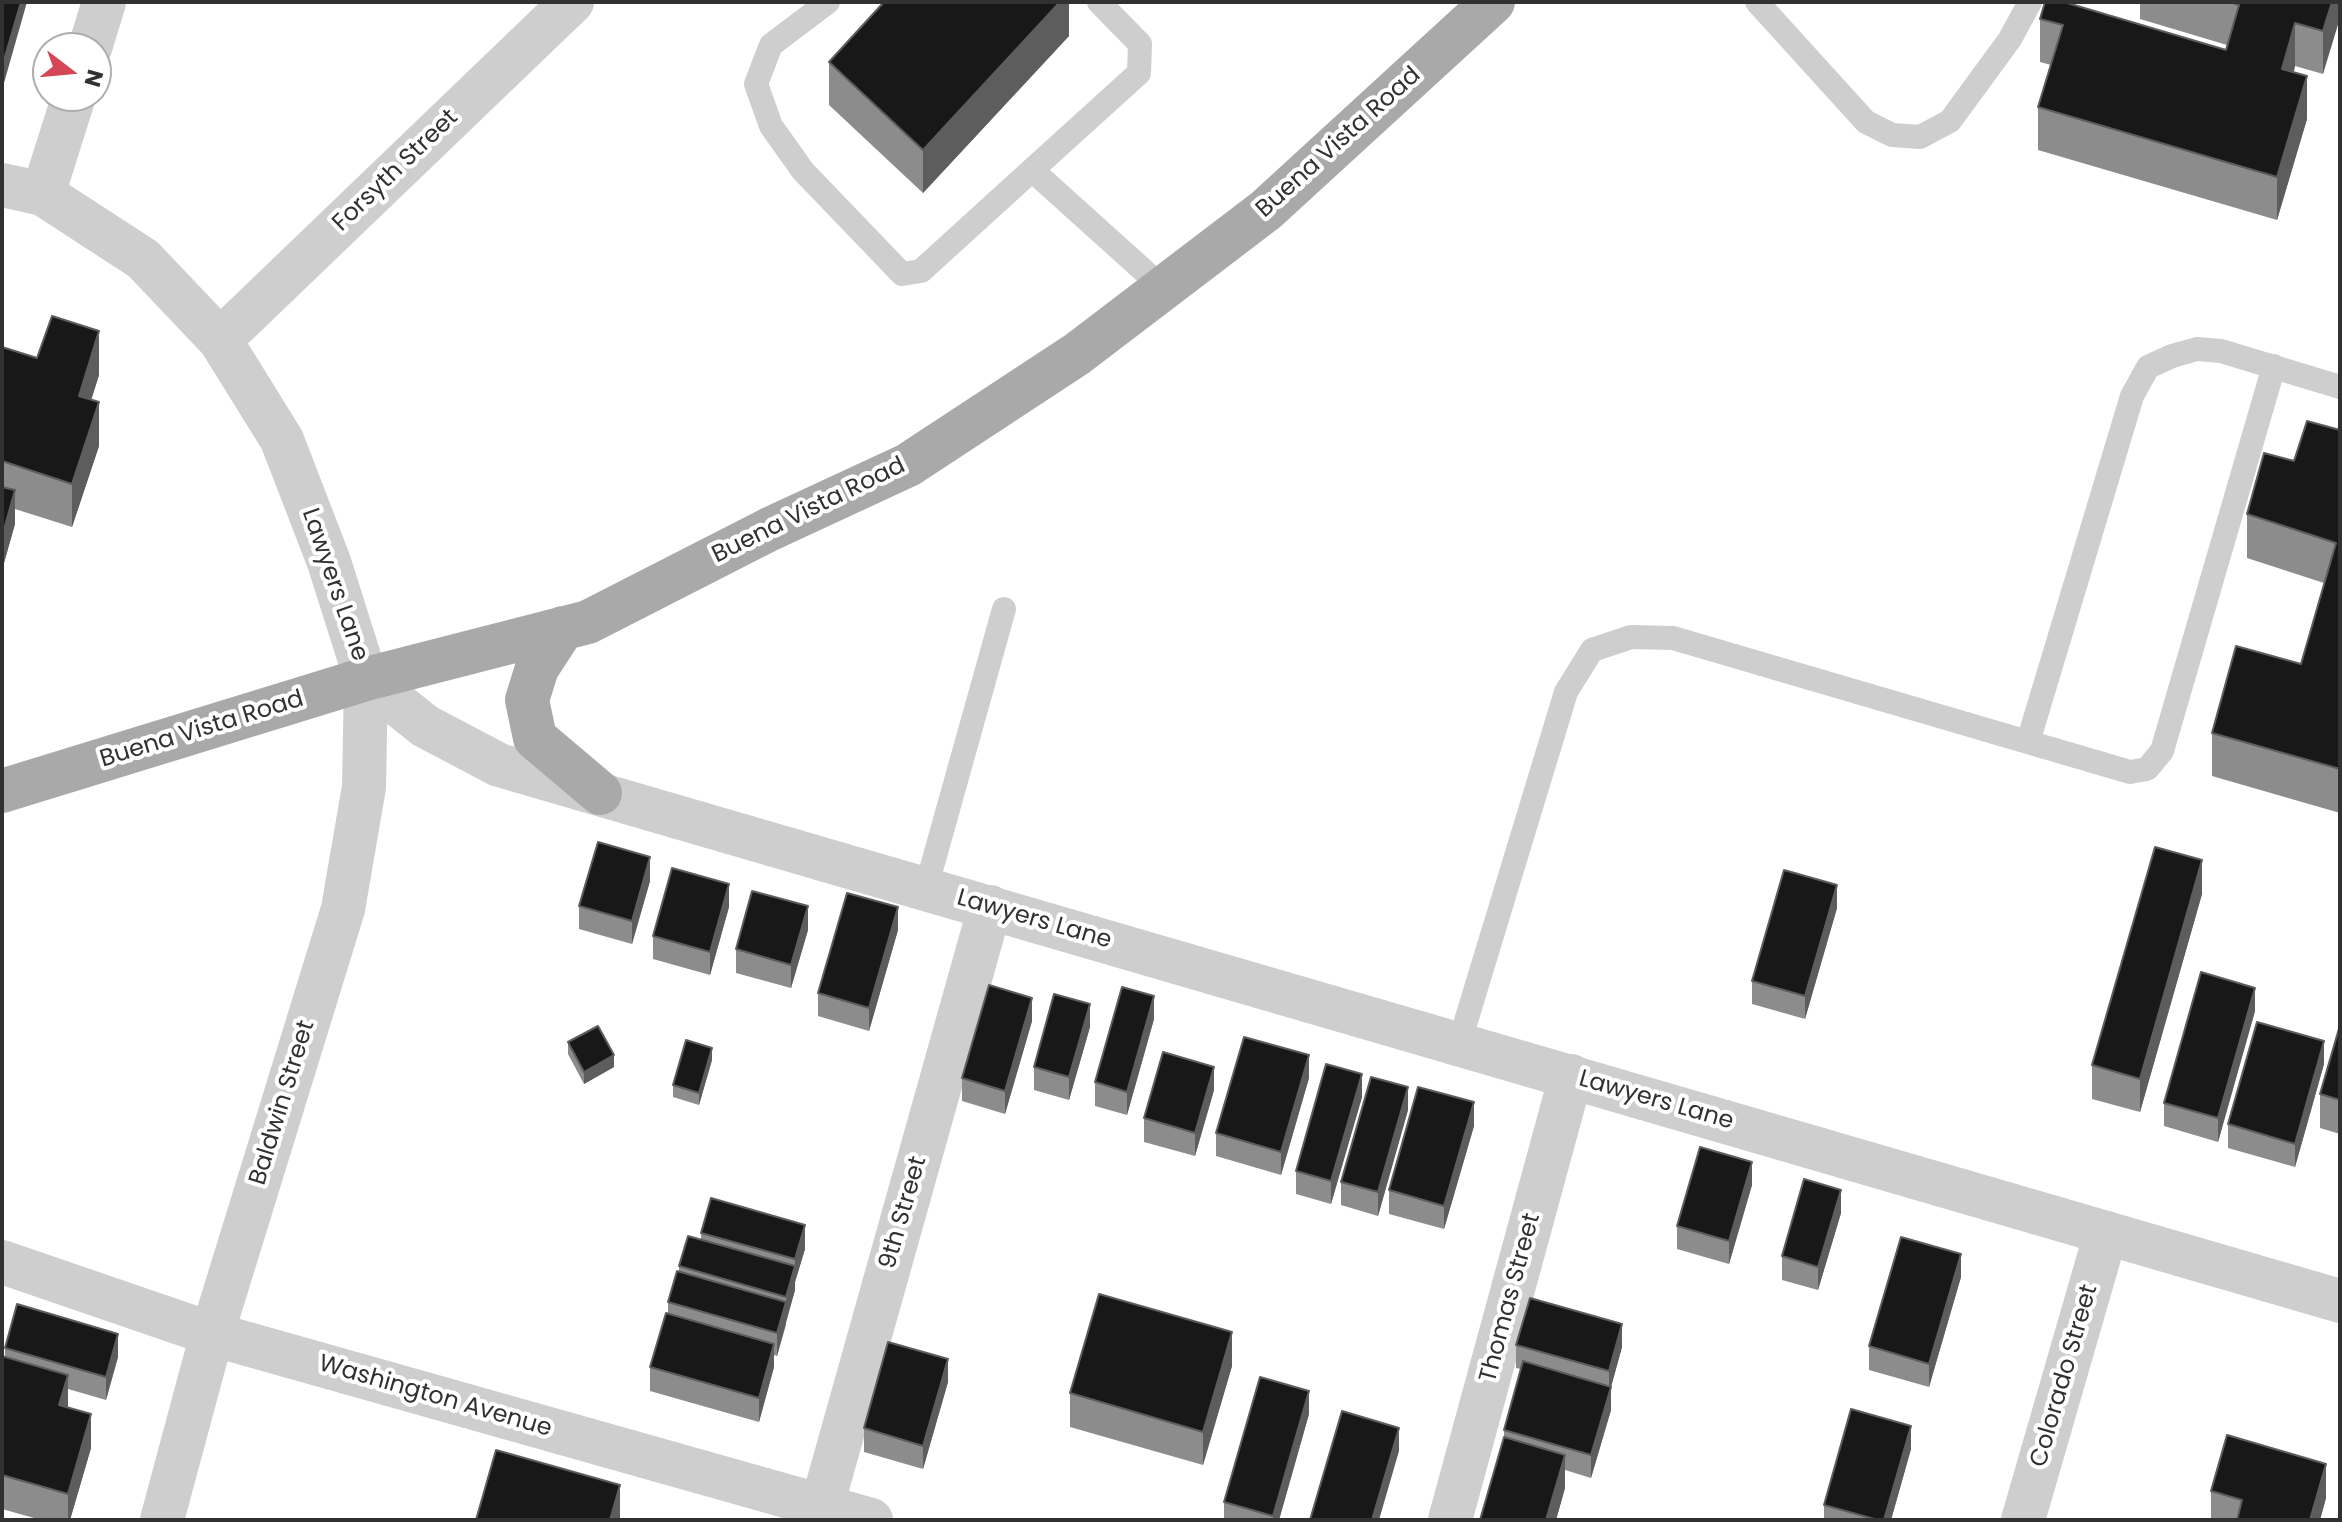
<!DOCTYPE html>
<html>
<head>
<meta charset="utf-8">
<style>
  body { margin:0 }
  #map { position:relative; width:2342px; height:1522px; overflow:hidden; background:#fff; font-family:Poppins,sans-serif }
  canvas { display:block }
  .frame { position:absolute; inset:0; border:4px solid #313131; pointer-events:none }
  .north { position:absolute; left:32px; top:32px; width:80px; height:80px; box-sizing:border-box; background:#fff; border:2px solid #adadad; border-radius:50%; rotate:106deg; font-size:22px; font-weight:700; line-height:32px; text-align:center; color:#313131 }
  .north::after { content:''; display:block; margin:auto; width:28px; height:36px; background:#d54657; clip-path:polygon(50% 0,100% 100%,50% 72%,0 100%) }
</style>
</head>
<body>
<div id="map">
<canvas width="2342" height="1522"></canvas>
<div class="frame"></div>
<div class="north">N</div>
</div>
<script>
const ctx = document.querySelector('canvas').getContext('2d');
ctx.lineJoin = 'round';
const poly = rows => new Path2D(rows.map(r => 'M' + r).join(''));
function stroke(path, color, width, dash) { ctx.strokeStyle = color; ctx.lineWidth = width; ctx.lineCap = dash ? 'butt' : 'round'; ctx.setLineDash(dash || []); ctx.stroke(path); }
function paint(path, color) { ctx.fillStyle = color; ctx.fill(path, 'evenodd'); }
function write(font, color, halo, rows, align = 'center') {
  ctx.font = font + ' Poppins,sans-serif'; ctx.lineWidth = 8; ctx.setLineDash([]); ctx.textBaseline = 'middle'; ctx.strokeStyle = halo; ctx.fillStyle = color; for (const [text, x, y, turn = 0] of rows) {
    ctx.save(); ctx.translate(x, y); ctx.rotate((+turn || 0) * Math.PI / 180); ctx.textAlign = isNaN(turn) ? turn : align; if (halo) ctx.strokeText(text, 0, 0); ctx.fillText(text, 0, 0); ctx.restore();
  }
}
stroke(poly([
  [828,2,771,45,756,84,771,126,803,171,902,274,921,271,1032,170,1163,288],
  [1757,2,1866,122,1892,135,1920,137,1950,121,2010,39,2030,2],
  [1032,170,1139,73,1140,44,1099,2],
  [2028,742,2132,396,2148,367,2172,356,2197,349,2221,351,2340,387],
  [926,888,1004,609],
  [1459,1044,1566,692,1592,650,1631,637,1673,638,2130,772,2147,769,2162,751,2274,366]
]), '#cecece', 24);
stroke(poly([
  [90,48,104,2],
  [2,185,43,194,143,259,220,340,282,440,329,562,366,679,364,787,343,909,212,1334,162,1520],
  [43,194,74,96],
  [220,340,572,2],
  [2,1262,212,1334,871,1520],
  [818,1520,990,907],
  [1450,1520,1571,1076],
  [2023,1520,2106,1233]
]), '#cecece', 44);
stroke(poly([
  [366,679,425,726,499,765,2340,1301]
]), '#cecece', 44);
stroke(poly([
  [563,628,537,668,527,700,535,738,600,793],
  [2,791,366,679,588,622,770,529,908,465,1077,354,1266,210,1493,2]
]), '#a9a9a9', 44);
paint(poly([
  [1069,2,1069,36,923,193,829,105,829,62],
  [2140,2,2340,2,2323,74,2295,66,2294,72,2307,119,2277,220,2038,150,2038,107,2051,65,2040,62,2040,19,2226,50,2227,45,2140,19],
  [2,347,37,358,99,375,91,400,99,446,72,527,15,509,15,524,2,570],
  [2340,430,2340,813,2212,776,2212,733,2301,664,2324,583,2247,558,2247,514,2294,461],
  [650,881,632,944,579,929,579,906],
  [2202,894,2140,1112,2092,1099,2092,1065],
  [729,907,710,975,653,959,653,936],
  [1837,908,1805,1019,1752,1004,1752,981],
  [808,930,791,988,736,973,736,949],
  [898,930,869,1031,818,1016,818,993],
  [2255,1011,2218,1142,2164,1126,2164,1103],
  [1154,1019,1127,1115,1095,1106,1095,1082],
  [1032,1021,1005,1114,962,1101,962,1078],
  [2340,1025,2340,1134,2320,1128,2320,1094],
  [1090,1027,1069,1100,1034,1090,1034,1067],
  [568,1042,614,1067,584,1084,568,1054],
  [712,1060,699,1105,673,1097,673,1085],
  [2324,1064,2295,1167,2228,1148,2228,1124],
  [1309,1078,1281,1175,1216,1156,1216,1133],
  [1214,1090,1195,1156,1144,1142,1144,1118],
  [1362,1097,1331,1204,1296,1194,1296,1171],
  [1408,1110,1378,1216,1341,1205,1341,1182],
  [1474,1126,1444,1229,1389,1214,1389,1190],
  [1752,1185,1729,1264,1677,1249,1677,1226],
  [1841,1213,1818,1290,1782,1280,1782,1256],
  [701,1233,805,1249,795,1282,795,1290,786,1320,786,1325,777,1356,774,1355,774,1367,759,1422,650,1391,650,1367,668,1314,668,1302,679,1271,679,1266,701,1239],
  [1961,1277,1929,1387,1869,1370,1869,1346],
  [1516,1345,1622,1347,1611,1387,1611,1410,1591,1478,1565,1470,1565,1488,1556,1520,1480,1520,1504,1437,1504,1430,1521,1369,1516,1368],
  [5,1348,118,1357,106,1400,68,1389,68,1408,91,1448,70,1520,41,1520,2,1509,2,1356,5,1357],
  [1232,1366,1203,1465,1070,1427,1070,1393],
  [948,1382,923,1469,864,1452,864,1428],
  [1309,1414,1279,1520,1224,1520,1224,1502],
  [1911,1449,1891,1520,1824,1520,1824,1505],
  [2211,1491,2326,1498,2320,1520,2211,1520]
]), '#8c8c8c');
paint(poly([
  [21,2,27,2,2,90,2,67],
  [1060,2,1069,2,1069,36,923,193,923,150],
  [2332,2,2340,2,2340,18,2323,74,2323,31],
  [2295,23,2295,66,2282,112,2282,69],
  [2307,76,2307,119,2277,220,2277,177],
  [99,331,99,375,79,439,79,396],
  [99,402,99,446,72,527,72,484],
  [15,490,15,524,2,570,2,537],
  [650,857,650,881,632,944,632,921],
  [2202,860,2202,894,2140,1112,2140,1079],
  [729,884,729,907,710,975,710,952],
  [1837,885,1837,908,1805,1019,1805,996],
  [808,906,808,930,791,988,791,965],
  [898,907,898,930,869,1031,869,1008],
  [2255,988,2255,1011,2218,1142,2218,1118],
  [1154,996,1154,1019,1127,1115,1127,1092],
  [1032,998,1032,1021,1005,1114,1005,1091],
  [1090,1004,1090,1027,1069,1100,1069,1077],
  [2324,1041,2324,1064,2295,1167,2295,1144],
  [712,1048,712,1060,699,1105,699,1093],
  [614,1055,614,1067,584,1084,584,1072],
  [1309,1055,1309,1078,1281,1175,1281,1152],
  [1214,1067,1214,1090,1195,1156,1195,1133],
  [1362,1074,1362,1097,1331,1204,1331,1181],
  [1408,1087,1408,1110,1378,1216,1378,1192],
  [1474,1102,1474,1126,1444,1229,1444,1206],
  [1752,1162,1752,1185,1729,1264,1729,1241],
  [1841,1190,1841,1213,1818,1290,1818,1267],
  [805,1225,805,1249,795,1282,795,1290,777,1356,777,1333,795,1267,795,1259],
  [1961,1254,1961,1277,1929,1387,1929,1364],
  [1622,1324,1622,1347,1611,1387,1611,1410,1591,1478,1591,1455,1609,1394,1609,1371],
  [1232,1332,1232,1366,1203,1465,1203,1432],
  [118,1334,118,1357,106,1400,106,1377],
  [774,1344,774,1367,759,1422,759,1398],
  [948,1359,948,1382,923,1469,923,1446],
  [68,1375,68,1409,59,1405],
  [1309,1391,1309,1414,1279,1520,1273,1520,1273,1516],
  [91,1414,91,1448,70,1520,68,1520,68,1494],
  [1911,1426,1911,1449,1891,1520,1884,1520],
  [1399,1428,1399,1451,1379,1520,1372,1520],
  [1565,1455,1565,1488,1556,1520,1546,1520],
  [2326,1464,2326,1498,2320,1520,2310,1520],
  [620,1485,620,1520,610,1520]
]), '#5d5d5d');
const building = poly([
  [2,2,21,2,2,67,2,2],
  [884,2,1060,2,923,150,829,62,884,2],
  [2045,2,2064,2,2226,50,2239,5,2230,2,2332,2,2323,31,2295,23,2282,69,2307,76,2277,177,2038,107,2063,25,2040,19,2045,2],
  [52,316,99,331,79,396,99,402,72,484,2,461,2,347,37,358,52,316],
  [2307,421,2340,430,2340,769,2212,733,2236,646,2301,664,2336,543,2247,514,2264,453,2294,461,2307,421],
  [2,487,15,490,2,537,2,487],
  [598,842,650,857,632,921,579,906,598,842],
  [2155,847,2202,860,2140,1079,2092,1065,2155,847],
  [672,868,729,884,710,952,653,936,672,868],
  [1784,870,1837,885,1805,996,1752,981,1784,870],
  [752,891,808,906,791,965,736,949,752,891],
  [847,893,898,907,869,1008,818,993,847,893],
  [2201,972,2255,988,2218,1118,2164,1103,2201,972],
  [989,985,1032,998,1005,1091,962,1078,989,985],
  [1122,987,1154,996,1127,1092,1095,1082,1122,987],
  [1054,994,1090,1004,1069,1077,1034,1067,1054,994],
  [2257,1022,2324,1041,2295,1144,2228,1124,2257,1022],
  [2340,1025,2340,1100,2320,1094,2340,1025],
  [598,1026,614,1055,584,1072,568,1042,598,1026],
  [1244,1037,1309,1055,1281,1152,1216,1133,1244,1037],
  [686,1040,712,1048,699,1093,673,1085,686,1040],
  [1163,1052,1214,1067,1195,1133,1144,1118,1163,1052],
  [1326,1064,1362,1074,1331,1181,1296,1171,1326,1064],
  [1371,1077,1408,1087,1378,1192,1341,1182,1371,1077],
  [1418,1087,1474,1102,1444,1206,1389,1190,1418,1087],
  [1700,1147,1752,1162,1729,1241,1677,1226,1700,1147],
  [1804,1179,1841,1190,1818,1267,1782,1256,1804,1179],
  [711,1198,805,1225,795,1259,701,1233,711,1198],
  [688,1236,795,1266,786,1297,679,1266,688,1236],
  [1901,1237,1961,1254,1929,1364,1869,1346,1901,1237],
  [677,1271,786,1302,777,1333,668,1302,677,1271],
  [1099,1294,1232,1332,1203,1432,1070,1393,1099,1294],
  [1530,1298,1622,1324,1609,1371,1516,1345,1530,1298],
  [17,1304,118,1334,106,1377,5,1348,17,1304],
  [666,1313,774,1344,759,1398,650,1367,666,1313],
  [888,1342,948,1359,923,1446,864,1428,888,1342],
  [2,1356,68,1375,59,1405,91,1414,68,1494,2,1475,2,1356],
  [1523,1361,1611,1387,1591,1455,1504,1430,1523,1361],
  [1260,1377,1309,1391,1273,1516,1224,1502,1260,1377],
  [1851,1409,1911,1426,1884,1520,1878,1520,1824,1505,1851,1409],
  [1342,1411,1399,1428,1372,1520,1310,1520,1342,1411],
  [2227,1435,2326,1464,2310,1520,2237,1520,2242,1500,2211,1491,2227,1435],
  [1504,1437,1565,1455,1546,1520,1480,1520,1504,1437],
  [496,1450,620,1485,610,1520,476,1520,496,1450]
]);
paint(building, '#181818');
stroke(building, '#5d5d5d', 2);
write('24px', '#313131', '#fff', [
  ["Buena Vista Road",1339,143,-42],
  ["Forsyth Street",396,171,-44],
  ["Buena Vista Road",809,511,-26],
  ["Lawyers Lane",334,585,71],
  ["Buena Vista Road",202,730,-17],
  ["Lawyers Lane",1034,920,16],
  ["Lawyers Lane",1656,1101,16],
  ["Baldwin Street",283,1103,-73],
  ["9th Street",904,1213,-74],
  ["Thomas Street",1511,1298,-75],
  ["Colorado Street",2065,1376,-74],
  ["Washington Avenue",435,1397,16]
]);
</script>
</body>
</html>
